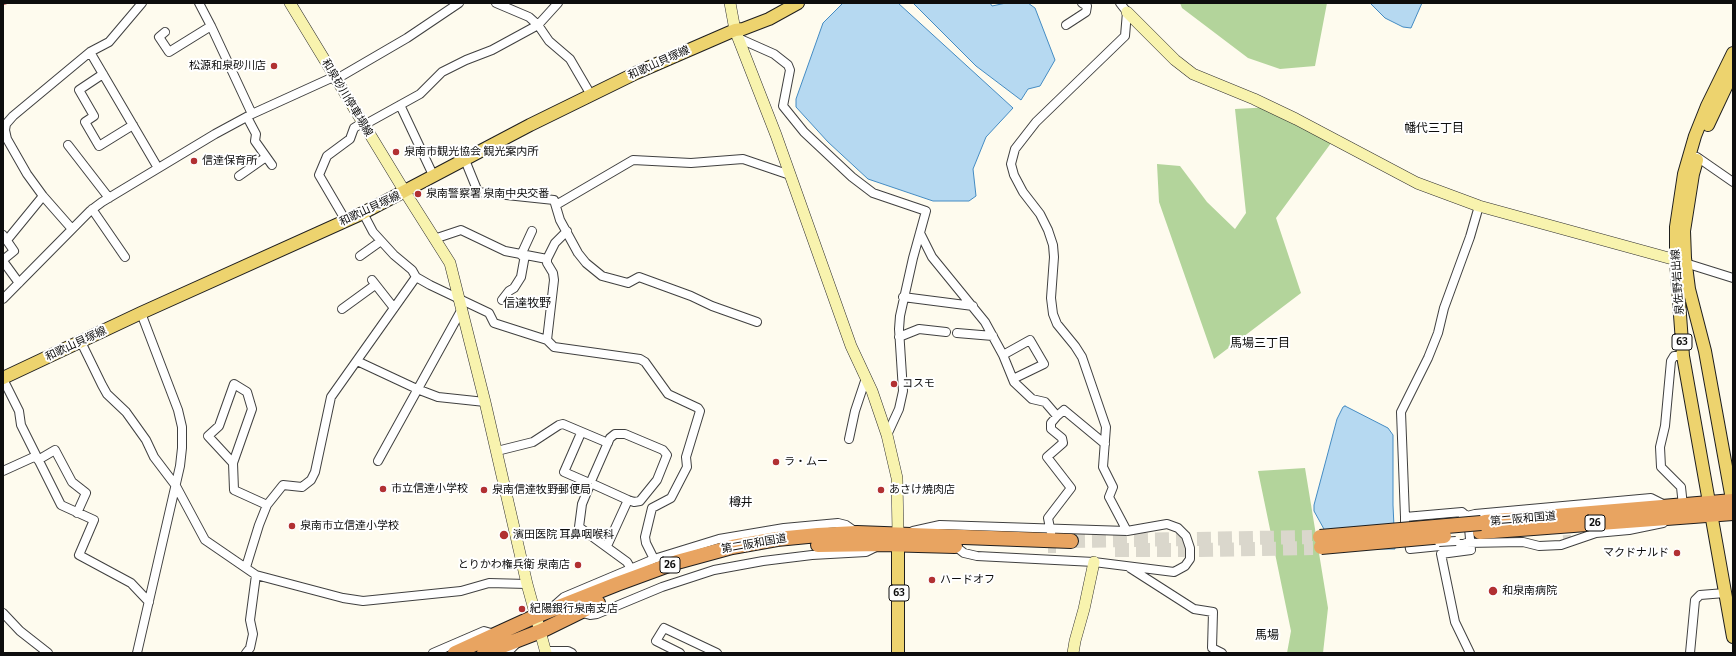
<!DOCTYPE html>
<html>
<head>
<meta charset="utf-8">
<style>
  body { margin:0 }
  #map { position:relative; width:1736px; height:656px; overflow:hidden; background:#fefbee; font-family:Bitter,serif }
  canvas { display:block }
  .frame { position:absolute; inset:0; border:4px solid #0d0d0d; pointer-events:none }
</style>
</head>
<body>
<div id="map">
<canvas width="1736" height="656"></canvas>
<div class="frame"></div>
</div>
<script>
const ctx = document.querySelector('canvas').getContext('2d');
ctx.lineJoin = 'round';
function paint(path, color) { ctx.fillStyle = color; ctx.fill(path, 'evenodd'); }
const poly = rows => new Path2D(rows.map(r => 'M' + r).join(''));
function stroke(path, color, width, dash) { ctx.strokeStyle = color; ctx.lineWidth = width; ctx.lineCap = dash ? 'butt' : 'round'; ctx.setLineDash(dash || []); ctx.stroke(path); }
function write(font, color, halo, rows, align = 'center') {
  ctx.font = font + ' Bitter,"Noto Sans JP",serif'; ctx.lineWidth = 4; ctx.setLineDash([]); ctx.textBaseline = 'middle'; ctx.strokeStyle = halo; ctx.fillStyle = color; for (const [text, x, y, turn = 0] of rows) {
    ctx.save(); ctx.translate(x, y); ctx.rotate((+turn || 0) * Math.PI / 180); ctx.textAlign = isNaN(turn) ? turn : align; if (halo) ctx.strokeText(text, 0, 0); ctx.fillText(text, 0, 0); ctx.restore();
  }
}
paint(poly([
  [1180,3,1327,3,1315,66,1280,69,1248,58,1182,8],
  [1272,107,1334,139,1276,218,1301,293,1214,359,1159,202,1157,164,1180,166,1207,202,1235,229,1246,213,1235,109],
  [1305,468,1328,608,1323,653,1287,653,1291,631,1258,471]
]), '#b3d49b');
const water = poly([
  [843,3,898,3,1013,108,986,137,973,169,976,196,969,201,933,201,868,179,828,142,796,107,796,99,823,23,843,3],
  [913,3,990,3,992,6,1006,3,1028,3,1035,8,1055,60,1040,86,1028,89,1021,100,976,66,913,3],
  [1370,3,1422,3,1411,28,1403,27,1385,18,1370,3],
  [1345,406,1388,428,1393,435,1393,505,1395,549,1335,549,1314,511,1314,505,1337,419,1343,407,1345,406]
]);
paint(water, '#b6d9f1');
stroke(water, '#448bc2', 1);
stroke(poly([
  [1566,523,1567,539],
  [1052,553,1052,536]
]), '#dad7cc', 8, [8, 4]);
stroke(poly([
  [1071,541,1312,537],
  [1115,550,1200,550,1313,548]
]), '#dad7cc', 14, [14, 7]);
const street = poly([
  [199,3,211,26,252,114],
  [496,3,529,17,538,25,549,41,570,59,591,95],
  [1120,3,1127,12,1125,36,1036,122,1015,149,1011,164,1014,175,1023,192,1040,214,1048,230,1053,245,1054,257,1051,298,1053,314,1057,324,1075,346,1082,357,1106,427,1103,467,1113,487,1109,497,1127,531],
  [1066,25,1086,12,1087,6,1082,3],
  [165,32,159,37,169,52,211,26],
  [738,38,774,54,788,65,790,70,783,106,804,132,852,177,873,193,926,211,913,258,900,316,899,329,903,391,899,409,887,435],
  [90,52,158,168],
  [103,74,79,90,94,116,85,122,99,146,133,125],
  [400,105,434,177],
  [247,117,256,134,255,141,272,165],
  [364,125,420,94,442,72,466,60,492,50,538,25,558,3],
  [68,145,109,198],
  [1697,157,1733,182],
  [465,160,478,192,554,200,560,220,578,253,586,263,602,276,628,283,639,277,691,296,712,306,757,322],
  [239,176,266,157],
  [556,205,633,160,691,163,743,159,790,175],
  [92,209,125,257],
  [363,213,373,232,394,255,412,270,416,277,430,285,489,313,494,323,547,340],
  [346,221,319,175,327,156,350,139,354,128,362,123],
  [72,229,43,196,27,174,7,139,5,130,6,124,13,116,90,52,109,42,142,3],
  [567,231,555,243,547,259,547,263,553,273,554,280,547,340,554,347,640,359,645,362,668,394,698,408,700,411,686,457,687,467,671,498,652,508,645,537,646,543,654,559],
  [920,233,932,257,985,322,1003,355,1014,382,1032,399,1045,402,1057,416,1064,410,1105,444],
  [3,235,14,251,3,260],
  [434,239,461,230,505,251,547,259],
  [7,240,43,196],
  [521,255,532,231],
  [360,256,381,241],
  [3,261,19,283],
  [1682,262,1733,278],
  [372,280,394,308],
  [903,297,973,306],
  [3,299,90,211,102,202,215,134,252,114,329,79,340,77,407,38,459,3],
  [502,300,509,291,514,288,521,277,525,255],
  [342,309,375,285],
  [957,333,993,336],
  [899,337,919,329,946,332],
  [81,342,102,385,107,394,126,412,146,440,154,457,176,486,205,540,256,575,343,598,363,601,461,591,489,583,527,584],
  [1003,355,1030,340,1044,364,1013,379],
  [1683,356,1674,356,1671,361,1665,426,1660,447,1661,467,1681,487,1683,506],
  [357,361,417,389,438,397,485,402],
  [3,379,19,411,21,425,61,505,94,520,79,555,131,583,149,602],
  [581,433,564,472,587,482],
  [849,439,855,411,866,378],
  [497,451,533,442,559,425,563,424,608,443],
  [38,460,55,450,72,482,86,493,77,513],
  [378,461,462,309],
  [233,463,208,436,219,426,234,384,247,392,252,409,233,463,234,490,267,505],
  [3,471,36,456],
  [592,479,610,438,615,434,625,434,663,450,667,455,657,480,640,501,634,502,628,500,595,485],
  [589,487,582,504,579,527,627,562,631,569],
  [1405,517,1401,412,1428,358,1438,333,1444,308,1470,237,1479,206],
  [1463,517,1475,514,1651,498,1665,505],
  [1405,522,1405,517,1462,512,1468,517,1471,550,1441,554,1455,622,1470,653],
  [913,531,940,525,1127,531,1167,524,1178,528,1186,536,1190,548,1190,559,1185,566,1174,572,1094,562,977,556,964,553,955,546],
  [1051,533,1048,518,1071,488,1047,457,1063,443,1062,438,1051,429,1051,423,1057,416],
  [1408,536,1410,549,1470,543],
  [1466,543,1523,542,1539,546,1561,545,1596,533,1629,530,1663,523],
  [607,546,628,500],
  [246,567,259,525,267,505,283,485,302,487,311,480,315,472,331,397,416,277],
  [1130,568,1194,609,1213,612,1212,648,1222,653],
  [555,605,564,597,654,559,719,539,784,528,838,523,846,525,856,532],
  [579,612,590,615,597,614,662,587,714,570,763,561,812,555,866,552,878,546],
  [3,613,20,631,48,653],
  [546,651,568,651,572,653],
  [137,653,180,466,182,448,182,427,178,410,141,313],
  [246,653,250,648,253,634,250,620,256,575],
  [433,653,484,631,495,634],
  [507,653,517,643],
  [680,653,656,641,664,628,717,653],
  [1690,653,1695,600,1700,595,1725,593]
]);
const secondary = poly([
  [290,3,405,192,450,263,485,402,527,584,546,653],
  [730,3,735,30,776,135,851,346,872,391,887,435,897,478,898,534],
  [1127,12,1175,60,1193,74,1254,99,1296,119,1417,183,1479,206,1676,260],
  [1073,653,1075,641,1084,609,1094,562]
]);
const primary = poly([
  [1733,53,1707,106,1695,136,1684,174,1676,227,1676,260,1683,356,1733,637],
  [1708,125,1733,72],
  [1697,160,1693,174,1684,231,1685,258,1689,289,1705,351,1733,505],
  [3,378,141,313,363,213,530,125,636,73,735,30,743,29,769,19,798,3],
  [898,536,898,653]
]);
const highway = poly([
  [1485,522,1733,501],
  [1480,532,1733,513],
  [818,545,882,544,955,546],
  [455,653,536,616,617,584,677,562,732,547,777,539,818,535,857,533,1071,541],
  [484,653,541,631,598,603]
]);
stroke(street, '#404040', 10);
stroke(secondary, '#2f2f2f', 12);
stroke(primary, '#1e1e1e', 14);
stroke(highway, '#1e1e1e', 16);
stroke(street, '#fff', 8);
stroke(secondary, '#f8f3ae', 11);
stroke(primary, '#edd36e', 12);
stroke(highway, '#e8a461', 14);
stroke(poly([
  [3,4,7,3]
]), '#b13032', 2);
const streetBridge = poly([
  [1439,542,1456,541]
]);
const highwayBridge = poly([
  [1320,537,1481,523],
  [1321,547,1444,536]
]);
stroke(streetBridge, '#404040', 10, []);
stroke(highwayBridge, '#1e1e1e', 16, []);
stroke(streetBridge, '#fff', 8);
stroke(highwayBridge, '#e8a461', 14);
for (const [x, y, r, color] of [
  [274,66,4,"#b13032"],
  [396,152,4,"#b13032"],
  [194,161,4,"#b13032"],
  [418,194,4,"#b13032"],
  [894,384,4,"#b13032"],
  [776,462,4,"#b13032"],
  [383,489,4,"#b13032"],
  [484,490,4,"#b13032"],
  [881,490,4,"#b13032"],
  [292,526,4,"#b13032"],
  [504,535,5,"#b13032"],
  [1677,553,4,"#b13032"],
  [578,565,4,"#b13032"],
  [932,580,4,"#b13032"],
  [1493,591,5,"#b13032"],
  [522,609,4,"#b13032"]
]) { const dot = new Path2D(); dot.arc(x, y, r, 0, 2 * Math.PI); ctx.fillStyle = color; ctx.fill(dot); stroke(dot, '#fff', 1.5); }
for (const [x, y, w] of [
  [1682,342,20],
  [1595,523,20],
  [670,565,20],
  [899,593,20]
]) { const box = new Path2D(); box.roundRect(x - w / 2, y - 8, w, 16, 3); ctx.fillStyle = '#fff'; ctx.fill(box); stroke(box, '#0d0d0d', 1); }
write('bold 10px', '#0d0d0d', null, [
  ["63",1682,342],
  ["26",1595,523],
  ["26",670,565],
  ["63",899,593]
]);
write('11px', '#0d0d0d', '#fff', [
  ["和歌山貝塚線",659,63,-24],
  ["和泉砂川停車場線",347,98,59],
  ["和歌山貝塚線",370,209,-25],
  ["泉佐野岩出線",1678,282,-94],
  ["和歌山貝塚線",76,344,-25],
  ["第二阪和国道",1523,519,-5],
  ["第二阪和国道",754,544,-10]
]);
write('11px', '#0d0d0d', '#fff', [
  ["松源和泉砂川店",266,66,"right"],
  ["泉南市観光協会 観光案内所",404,152],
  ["信達保育所",202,161],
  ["泉南警察署 泉南中央交番",426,194],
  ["コスモ",902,384],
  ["ラ・ムー",784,462],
  ["市立信達小学校",391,489],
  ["泉南信達牧野郵便局",492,490],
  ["あさけ焼肉店",889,490],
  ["泉南市立信達小学校",300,526],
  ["濱田医院 耳鼻咽喉科",513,535],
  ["マクドナルド",1669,553,"right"],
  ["とりかわ権兵衛 泉南店",570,565,"right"],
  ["ハードオフ",940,580],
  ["和泉南病院",1502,591],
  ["紀陽銀行泉南支店",530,609]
], 'left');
write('12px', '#0d0d0d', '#fff', [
  ["幡代三丁目",1434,129],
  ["信達牧野",527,304],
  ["馬場三丁目",1260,344],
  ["樽井",741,503],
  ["馬場",1267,636]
]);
</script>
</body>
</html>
